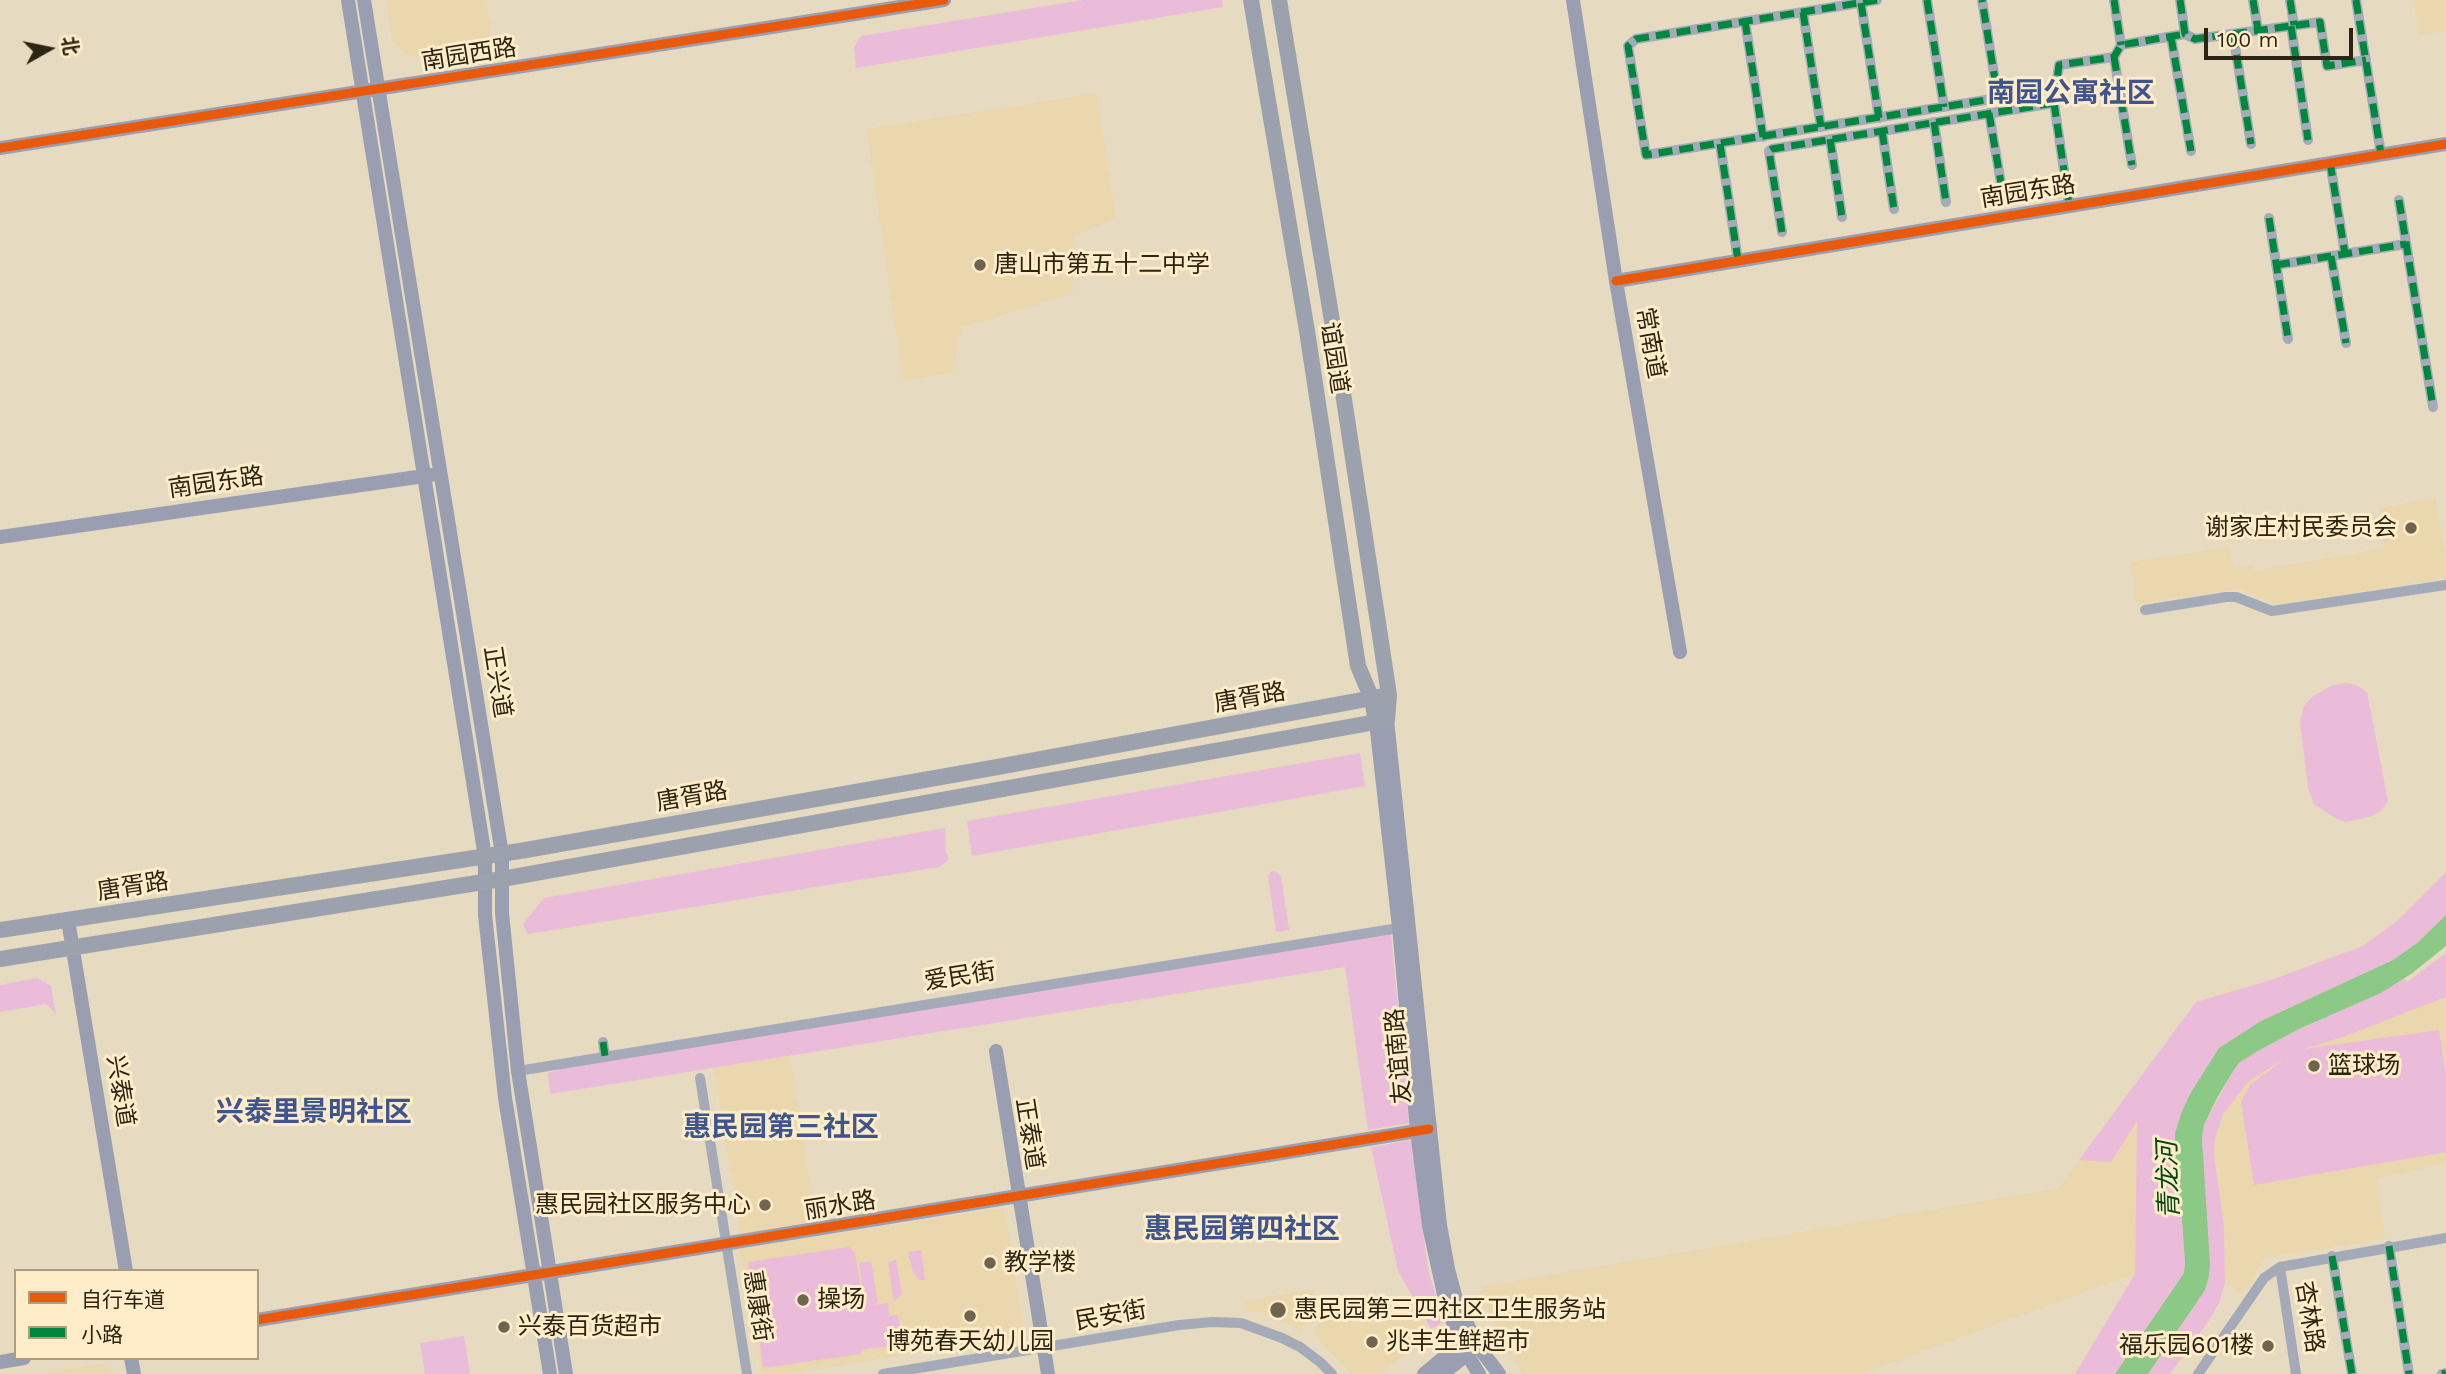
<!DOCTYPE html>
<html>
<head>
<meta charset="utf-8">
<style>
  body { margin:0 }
  #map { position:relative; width:2446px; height:1374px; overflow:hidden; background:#e6dac0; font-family:"Work Sans","Noto Sans SC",sans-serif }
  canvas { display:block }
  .legend { position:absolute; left:14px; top:1269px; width:245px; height:91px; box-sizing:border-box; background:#feedc8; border:2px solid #aa9d80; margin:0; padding:9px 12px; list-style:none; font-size:21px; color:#2d2513 }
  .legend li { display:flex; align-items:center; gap:14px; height:35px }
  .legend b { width:35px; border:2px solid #aa9d80 }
  .north { position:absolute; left:14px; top:14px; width:70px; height:70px; -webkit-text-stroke:5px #feedc8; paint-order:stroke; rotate:81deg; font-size:19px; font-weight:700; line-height:28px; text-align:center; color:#2d2513 }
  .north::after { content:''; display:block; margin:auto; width:24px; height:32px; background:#2d2513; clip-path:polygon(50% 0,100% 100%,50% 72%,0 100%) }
  .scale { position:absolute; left:2204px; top:28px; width:149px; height:32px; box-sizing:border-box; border:4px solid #2d2513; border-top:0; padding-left:9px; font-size:21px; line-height:24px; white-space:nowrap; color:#2d2513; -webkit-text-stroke:5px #feedc8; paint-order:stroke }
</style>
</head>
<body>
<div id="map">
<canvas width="2446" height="1374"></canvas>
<ul class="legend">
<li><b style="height:9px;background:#e8590c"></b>自行车道</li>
<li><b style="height:9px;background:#00873e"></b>小路</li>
</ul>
<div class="north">北</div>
<div class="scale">100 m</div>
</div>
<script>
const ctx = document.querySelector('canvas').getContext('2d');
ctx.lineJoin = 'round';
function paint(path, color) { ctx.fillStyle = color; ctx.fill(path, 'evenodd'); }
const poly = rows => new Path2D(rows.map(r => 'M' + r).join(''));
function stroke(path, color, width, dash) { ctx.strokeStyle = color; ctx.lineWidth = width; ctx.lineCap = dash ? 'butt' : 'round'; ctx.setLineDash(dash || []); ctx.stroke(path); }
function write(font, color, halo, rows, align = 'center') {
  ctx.font = font + ' "Work Sans","Noto Sans SC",sans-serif'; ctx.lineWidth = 6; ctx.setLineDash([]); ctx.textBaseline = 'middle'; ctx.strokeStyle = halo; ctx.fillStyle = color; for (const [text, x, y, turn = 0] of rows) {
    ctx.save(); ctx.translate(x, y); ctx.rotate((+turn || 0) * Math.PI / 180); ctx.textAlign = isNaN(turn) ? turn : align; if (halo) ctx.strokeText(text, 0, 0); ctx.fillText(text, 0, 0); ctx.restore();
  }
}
paint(poly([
  [386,0,486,0,492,45,408,57,392,41],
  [2413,0,2446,0,2446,31,2419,35],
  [1097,93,1116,218,1075,236,1072,294,961,328,953,373,903,380,866,129],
  [2436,498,2446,559,2446,578,2282,604,2274,604,2240,589,2137,604,2130,562,2230,547,2233,568,2253,565,2254,571,2384,548,2378,508],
  [2446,997,2446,1163,2377,1179,2385,1239,2265,1258,2242,1294,2225,1283,2224,1227,2214,1154,2215,1138,2223,1114,2248,1081,2297,1051,2343,1037],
  [790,1056,816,1223,741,1236,714,1068],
  [2137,1119,2135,1274,1861,1374,1523,1374,1500,1338,1479,1287,2059,1188,2079,1160,2111,1162],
  [1004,1208,1023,1326,1013,1337,789,1374,765,1374,760,1370,740,1249],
  [1313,1290,1315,1301,1301,1330,1259,1312,1245,1312,1244,1301],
  [1412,1302,1431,1334,1380,1374,1352,1374,1314,1335,1322,1317,1369,1310,1372,1324,1384,1323],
  [102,1364,114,1374,40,1374]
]), '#ead7ad');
paint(poly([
  [1083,0,1222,0,1223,7,856,68,854,47,861,36],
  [2345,683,2356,685,2367,692,2388,801,2381,811,2372,816,2346,822,2335,818,2314,804,2308,788,2300,722,2304,706,2313,696,2331,686],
  [1360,753,1365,786,972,856,967,821],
  [945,828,946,853,949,860,939,867,528,934,523,924,544,898],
  [1275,871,1281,876,1289,930,1276,932,1268,876,1270,872],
  [2446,872,2446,915,2417,943,2393,960,2261,1021,2219,1048,2191,1092,2182,1111,2175,1133,2175,1148,2167,1159,2175,1162,2182,1219,2185,1263,2184,1273,2115,1374,2075,1374,2135,1274,2137,1121,2111,1162,2079,1160,2196,1002,2271,980,2363,946,2397,921],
  [1391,934,1409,1123,1368,1130,1345,967,550,1094,548,1073,568,1067],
  [2446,953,2446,997,2343,1037,2304,1049,2439,1030,2446,1074,2446,1152,2254,1185,2241,1102,2250,1085,2284,1059,2249,1081,2223,1114,2215,1138,2214,1154,2224,1227,2225,1283,2219,1303,2210,1319,2170,1374,2148,1374,2182,1324,2202,1155,2202,1139,2204,1125,2232,1073,2239,1063,2256,1052,2299,1029,2381,993,2405,978,2407,982],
  [37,978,51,986,56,1014,46,1004,0,1012,0,985],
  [1411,1140,1428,1270,1445,1321,1431,1329,1398,1271,1371,1147],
  [849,1247,855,1253,863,1300,871,1305,864,1298,859,1263,871,1261,878,1303,874,1305,888,1303,889,1316,898,1315,903,1344,861,1350,861,1354,763,1368,748,1262],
  [921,1250,925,1280,919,1280,913,1272,908,1252],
  [896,1260,902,1294,894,1302,888,1262],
  [464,1336,470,1374,425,1374,420,1343]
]), '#ebbcda');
paint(poly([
  [2446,915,2446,946,2411,974,2381,993,2299,1029,2256,1052,2239,1063,2232,1073,2217,1098,2204,1125,2202,1139,2210,1264,2209,1276,2205,1290,2148,1374,2115,1374,2184,1273,2185,1263,2182,1219,2175,1162,2166,1159,2165,1153,2175,1148,2175,1133,2182,1111,2191,1092,2219,1048,2261,1021,2393,960,2417,943]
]), '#8cc987');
stroke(poly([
  [1877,0,1636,39,1628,46,1646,155,1998,98,1982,0],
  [1927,0,1944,107],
  [2114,0,2121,45],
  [2180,0,2185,34,2195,39,2320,22,2327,66,2366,60],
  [2253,0,2258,30],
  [2290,0,2294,25],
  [2356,0,2381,154],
  [1861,3,1879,118],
  [1803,12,1821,127],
  [1745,21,1763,137],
  [2291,26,2308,140],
  [2233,34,2251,144],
  [2171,37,2191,151],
  [2114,57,2132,165],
  [2054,103,2069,204],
  [1989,113,2003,195],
  [1934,122,1946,202],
  [1882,131,1894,209],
  [1830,139,1842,217],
  [1720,144,1738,260],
  [2330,162,2345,254],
  [2399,200,2433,407],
  [2269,218,2288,339],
  [1782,232,1769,151,1772,149,2054,103,2059,65,2114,57,2121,45,2185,34],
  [2331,256,2346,343],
  [2276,265,2406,244],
  [2145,610,2226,597,2236,597,2272,611,2446,585],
  [603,1042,605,1056],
  [518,1071,1405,927],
  [700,1078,747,1374],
  [2389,1246,2409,1374],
  [2332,1256,2352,1374],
  [2280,1267,2296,1374],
  [883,1374,1179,1325,1212,1322,1241,1323,1282,1338,1300,1347,1320,1362,1332,1374],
  [2198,1374,2264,1278,2280,1267,2446,1238],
  [2442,1374,2446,1373]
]), '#a5aab8', 10);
stroke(poly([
  [348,0,485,857,485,915,505,1098,550,1374],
  [364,0,502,854,502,913,518,1071,566,1374],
  [1573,0,1616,281,1680,652],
  [0,148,944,0],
  [1616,281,2446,144],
  [0,537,431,475],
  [1387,720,1440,1225,1448,1269,1457,1303,1478,1346,1499,1374],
  [1376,722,1399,927,1417,1131,1429,1226,1447,1308,1467,1354,1479,1374],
  [68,920,126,1271],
  [996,1051,1048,1374],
  [257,1320,1429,1129],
  [131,1358,134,1374],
  [0,1362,24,1358],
  [1424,1374,1468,1337],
  [1442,1374,1474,1349]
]), '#999fb1', 14);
stroke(poly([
  [1251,0,1307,331,1358,666,1372,699,1376,722],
  [0,930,520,851,992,768,1389,695],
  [0,959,502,879,1387,720,1389,695,1333,327,1279,0]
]), '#9ca1ae', 16);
stroke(poly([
  [1877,0,1636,39,1628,46,1646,155,1998,98,1982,0],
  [1927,0,1944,107],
  [2114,0,2121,45],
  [2180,0,2185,34,2195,39,2320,22,2327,66,2366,60],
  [2253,0,2258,30],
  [2290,0,2294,25],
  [2356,0,2381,154],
  [1861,3,1879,118],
  [1803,12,1821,127],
  [1745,21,1763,137],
  [2291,26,2308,140],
  [2233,34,2251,144],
  [2171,37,2191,151],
  [2114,57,2132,165],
  [2054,103,2069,204],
  [1989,113,2003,195],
  [1934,122,1946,202],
  [1882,131,1894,209],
  [1830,139,1842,217],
  [1720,144,1738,260],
  [2330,162,2345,254],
  [2399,200,2433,407],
  [2269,218,2288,339],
  [1782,232,1769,151,1772,149,2054,103,2059,65,2114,57,2121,45,2185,34],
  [2331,256,2346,343],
  [2276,265,2406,244],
  [603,1042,605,1056],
  [2389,1246,2409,1374],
  [2332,1256,2352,1374],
  [2442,1374,2446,1373]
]), '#00873e', 7, [14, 7]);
stroke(poly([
  [0,148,944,0],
  [1616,281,2446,144],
  [257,1320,1429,1129]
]), '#e8590c', 9);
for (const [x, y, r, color] of [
  [980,265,7,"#6e6450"],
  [2411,528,7,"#6e6450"],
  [2314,1066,7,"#6e6450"],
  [765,1205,7,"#6e6450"],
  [990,1263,7,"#6e6450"],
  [803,1300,7,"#6e6450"],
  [1278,1310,9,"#6e6450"],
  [970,1316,7,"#6e6450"],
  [504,1327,7,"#6e6450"],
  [1372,1342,7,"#6e6450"],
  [2268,1346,7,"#6e6450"]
]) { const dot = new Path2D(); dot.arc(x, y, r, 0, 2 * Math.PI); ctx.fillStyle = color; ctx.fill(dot); stroke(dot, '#feedc8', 2.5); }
write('24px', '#2d2513', '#feedc8', [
  ["南园西路",469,55,-9],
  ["南园东路",2028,192,-9],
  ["常南道",1650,343,80],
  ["谊园道",1334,358,81],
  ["南园东路",216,483,-8],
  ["正兴道",497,682,81],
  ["唐胥路",1250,698,-10],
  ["唐胥路",692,797,-10],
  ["唐胥路",133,887,-9],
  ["爱民街",960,977,-9],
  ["友谊南路",1399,1056,-95],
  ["兴泰道",120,1091,81],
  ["正泰道",1029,1134,81],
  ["丽水路",840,1206,-9],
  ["惠康街",757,1306,81],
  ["民安街",1111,1316,-10],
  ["杏林路",2309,1317,81]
]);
write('24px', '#2d2513', '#feedc8', [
  ["唐山市第五十二中学",994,265],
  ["谢家庄村民委员会",2397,528,"right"],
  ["篮球场",2328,1066],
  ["惠民园社区服务中心",751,1205,"right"],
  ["教学楼",1004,1263],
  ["操场",817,1300],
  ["惠民园第三四社区卫生服务站",1294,1310],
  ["兴泰百货超市",518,1327],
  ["博苑春天幼儿园",970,1342,"center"],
  ["兆丰生鲜超市",1386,1342],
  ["福乐园601楼",2254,1346,"right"]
], 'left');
write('italic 26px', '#014914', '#feedc8', [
  ["青龙河",2169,1180,-92]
]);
write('bold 28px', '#3e558f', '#feedc8', [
  ["南园公寓社区",2071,94],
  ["兴泰里景明社区",314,1113],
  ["惠民园第三社区",781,1128],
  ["惠民园第四社区",1242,1230]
]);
</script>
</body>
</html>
